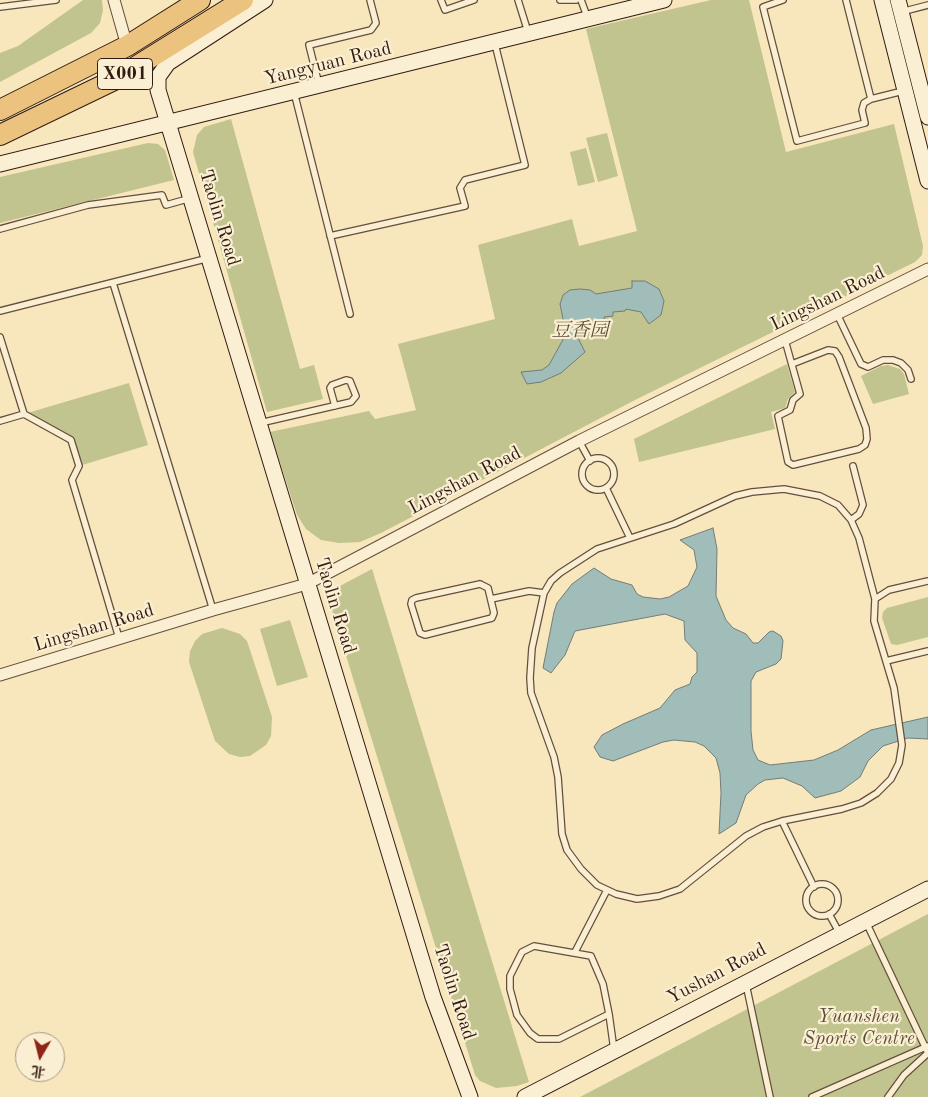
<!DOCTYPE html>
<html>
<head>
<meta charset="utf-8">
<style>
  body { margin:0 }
  #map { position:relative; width:928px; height:1097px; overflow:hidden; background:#f8e6bc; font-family:"Old Standard TT","Noto Serif SC",serif }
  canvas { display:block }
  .north { position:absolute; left:15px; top:1032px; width:50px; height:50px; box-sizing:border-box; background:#faefd3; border:1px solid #aa9a86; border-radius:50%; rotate:188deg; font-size:14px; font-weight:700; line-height:20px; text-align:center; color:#321b12 }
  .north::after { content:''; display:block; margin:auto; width:18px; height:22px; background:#8f2418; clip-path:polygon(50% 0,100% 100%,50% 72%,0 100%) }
</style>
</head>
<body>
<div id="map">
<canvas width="928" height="1097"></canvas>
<div class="north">北</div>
</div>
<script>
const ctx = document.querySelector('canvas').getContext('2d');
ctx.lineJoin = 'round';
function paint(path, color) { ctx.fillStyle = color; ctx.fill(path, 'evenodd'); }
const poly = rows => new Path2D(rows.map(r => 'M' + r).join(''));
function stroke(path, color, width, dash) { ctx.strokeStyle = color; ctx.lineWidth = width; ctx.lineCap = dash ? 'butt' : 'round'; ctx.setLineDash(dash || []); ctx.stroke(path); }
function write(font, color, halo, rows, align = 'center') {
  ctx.font = font + ' "Old Standard TT","Noto Serif SC",serif'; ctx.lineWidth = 4.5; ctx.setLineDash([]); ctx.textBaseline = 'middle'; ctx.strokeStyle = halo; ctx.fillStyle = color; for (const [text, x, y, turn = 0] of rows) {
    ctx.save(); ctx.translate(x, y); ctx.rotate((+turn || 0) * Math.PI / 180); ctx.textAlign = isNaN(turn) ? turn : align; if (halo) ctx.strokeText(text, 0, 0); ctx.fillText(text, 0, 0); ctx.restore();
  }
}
paint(poly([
  [83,0,102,0,103,10,100,23,91,33,0,82,0,53,18,46],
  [711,0,749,0,786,152,894,124,923,246,922,255,915,262,635,400,381,533,360,542,339,543,321,540,306,529,297,515,270,432,369,411,375,419,416,410,398,344,495,319,478,245,572,219,579,246,637,231,586,29],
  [231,119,300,369,314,365,323,399,267,412,193,152,197,135,204,127],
  [607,133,618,176,598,182,586,138],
  [148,143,158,144,165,150,174,180,0,223,0,177],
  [586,148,595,182,578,186,570,152],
  [787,364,795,392,788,399,785,408,771,412,775,429,639,462,634,439],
  [888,365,900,369,904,374,909,394,873,404,861,376,881,366],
  [129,383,148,445,79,466,71,440,24,414],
  [372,569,529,1082,517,1086,496,1088,480,1081,475,1075,332,610,331,601,338,587],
  [928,597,928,637,897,645,891,644,882,618,883,612,887,608],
  [290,620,308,677,277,686,260,629],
  [222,628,240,634,247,641,272,717,271,736,266,745,250,756,240,757,229,754,215,741,189,662,190,651,195,641,202,634],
  [928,914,928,1097,580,1097]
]), '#c1c48e');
const water = poly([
  [632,281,645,281,659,289,664,301,661,315,649,324,641,312,626,309,625,311,613,312,613,316,604,317,605,322,577,336,585,352,561,373,541,382,527,384,521,372,542,370,549,365,566,334,560,304,563,295,570,290,580,289,590,290,596,294,632,288,632,281],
  [713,528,717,549,716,596,726,620,733,628,746,634,753,643,758,643,769,632,773,631,781,636,783,641,781,659,776,664,756,672,751,681,751,731,753,750,758,760,770,765,814,760,838,750,871,730,928,717,928,739,908,738,883,746,868,761,860,777,841,791,815,798,802,786,783,778,765,780,758,784,746,795,736,823,719,834,721,793,720,773,716,758,704,746,695,742,674,740,663,742,613,761,600,757,594,747,602,735,623,724,660,708,675,690,690,684,692,677,697,672,697,653,685,640,684,621,665,614,575,631,565,655,551,673,543,668,554,612,557,603,572,584,594,568,611,579,632,585,637,594,643,597,660,599,669,597,688,586,697,567,694,550,680,540,713,528]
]);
paint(water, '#a0bdba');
stroke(water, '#747c77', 1);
const lane = poly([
  [441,0,445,10,474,0],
  [518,0,528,32],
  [560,0,576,0],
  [581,0,588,19],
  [783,0,763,7,797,141,865,123,862,110,864,103,871,99,903,91],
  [846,0,871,99],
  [0,7,56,0],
  [901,12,928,5],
  [319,85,309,45,371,30,376,23,370,0],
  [294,92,350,314],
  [0,229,88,205,162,195,166,205,191,198],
  [330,236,465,206,460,188,465,180,525,165,495,44],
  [113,283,213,610],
  [0,311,209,258],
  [837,314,861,364,868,367,883,360,893,360,901,363,908,370,911,379],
  [0,337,24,414,71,440,79,466,72,480,119,638],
  [785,340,800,394,793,400,790,410,778,416,788,462,793,465,859,449,865,445,867,439,866,428,839,357,835,351,828,350,792,364],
  [0,421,24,414],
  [260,423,351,402,356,396,350,381,346,380,332,385,330,388,335,406],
  [579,441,590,461],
  '582 474a16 16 0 1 1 32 0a16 16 0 1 1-32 0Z',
  [606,488,630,538],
  [784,489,820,496,838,505,851,520,859,538,875,599,874,621,894,688,902,745,899,763,891,779,877,793,861,803,842,809,782,821,763,827,746,836,680,889,659,896,637,899,616,894,597,885,581,869,567,850,562,834,558,777,554,757,531,693,530,678,532,648,544,593,551,581,560,573,597,549,674,524,735,496,752,492,784,489],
  [851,520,859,514,863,505,853,466],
  [480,584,488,588,494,613,492,618,425,635,420,633,411,604,412,600,416,598,480,584],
  [491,599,529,591,544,593],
  [875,599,889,590,928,581],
  [886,661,928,651],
  [782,821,814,887],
  '806 900a16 16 0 1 1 32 0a16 16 0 1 1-32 0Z',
  [829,914,840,934],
  [866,922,928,1053],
  [575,952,607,890],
  [746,984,770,1097],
  [609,1014,559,1039,538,1039,530,1033,517,1015,510,989,510,976,522,952,534,946,591,956,603,984,609,1014,614,1050],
  [812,1097,928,1046],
  [888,1097,904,1075,928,1053]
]);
const street = poly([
  [114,0,127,46],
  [0,675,213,610,307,584,579,441,928,269]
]);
const secondary = poly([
  [265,0,168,63,158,77,158,90,433,997,470,1097],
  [882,0,928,181],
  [898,0,928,117],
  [0,164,664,0],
  [525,1097,928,889]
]);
const highway = poly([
  [0,110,127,46,200,0],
  [0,135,116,79,243,0]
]);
stroke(lane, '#644e3c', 8);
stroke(street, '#644e3c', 13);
stroke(secondary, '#321b12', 17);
stroke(highway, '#321b12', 22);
stroke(lane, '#faefd3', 5.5);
stroke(street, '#faefd3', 11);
stroke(secondary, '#faefd3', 15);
stroke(highway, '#ecc37e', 20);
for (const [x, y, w] of [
  [125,74,55]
]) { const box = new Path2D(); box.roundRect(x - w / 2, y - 15.5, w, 31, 4); ctx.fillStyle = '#faefd3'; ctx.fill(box); stroke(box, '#321b12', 1); }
write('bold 18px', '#321b12', null, [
  ["X001",125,74]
]);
write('19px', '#321b12', '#faefd3', [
  ["Yangyuan Road",328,64,-14],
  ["Taolin Road",219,218,73],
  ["Lingshan Road",828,299,-26],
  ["Lingshan Road",465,481,-28],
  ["Taolin Road",335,606,73],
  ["Lingshan Road",94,628,-17],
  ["Yushan Road",717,974,-28],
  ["Taolin Road",454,992,72]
]);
write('italic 19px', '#5d4e37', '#faefd3', [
  ["豆香园",580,331],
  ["Yuanshen",859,1017],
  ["Sports Centre",859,1039]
]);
</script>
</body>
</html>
